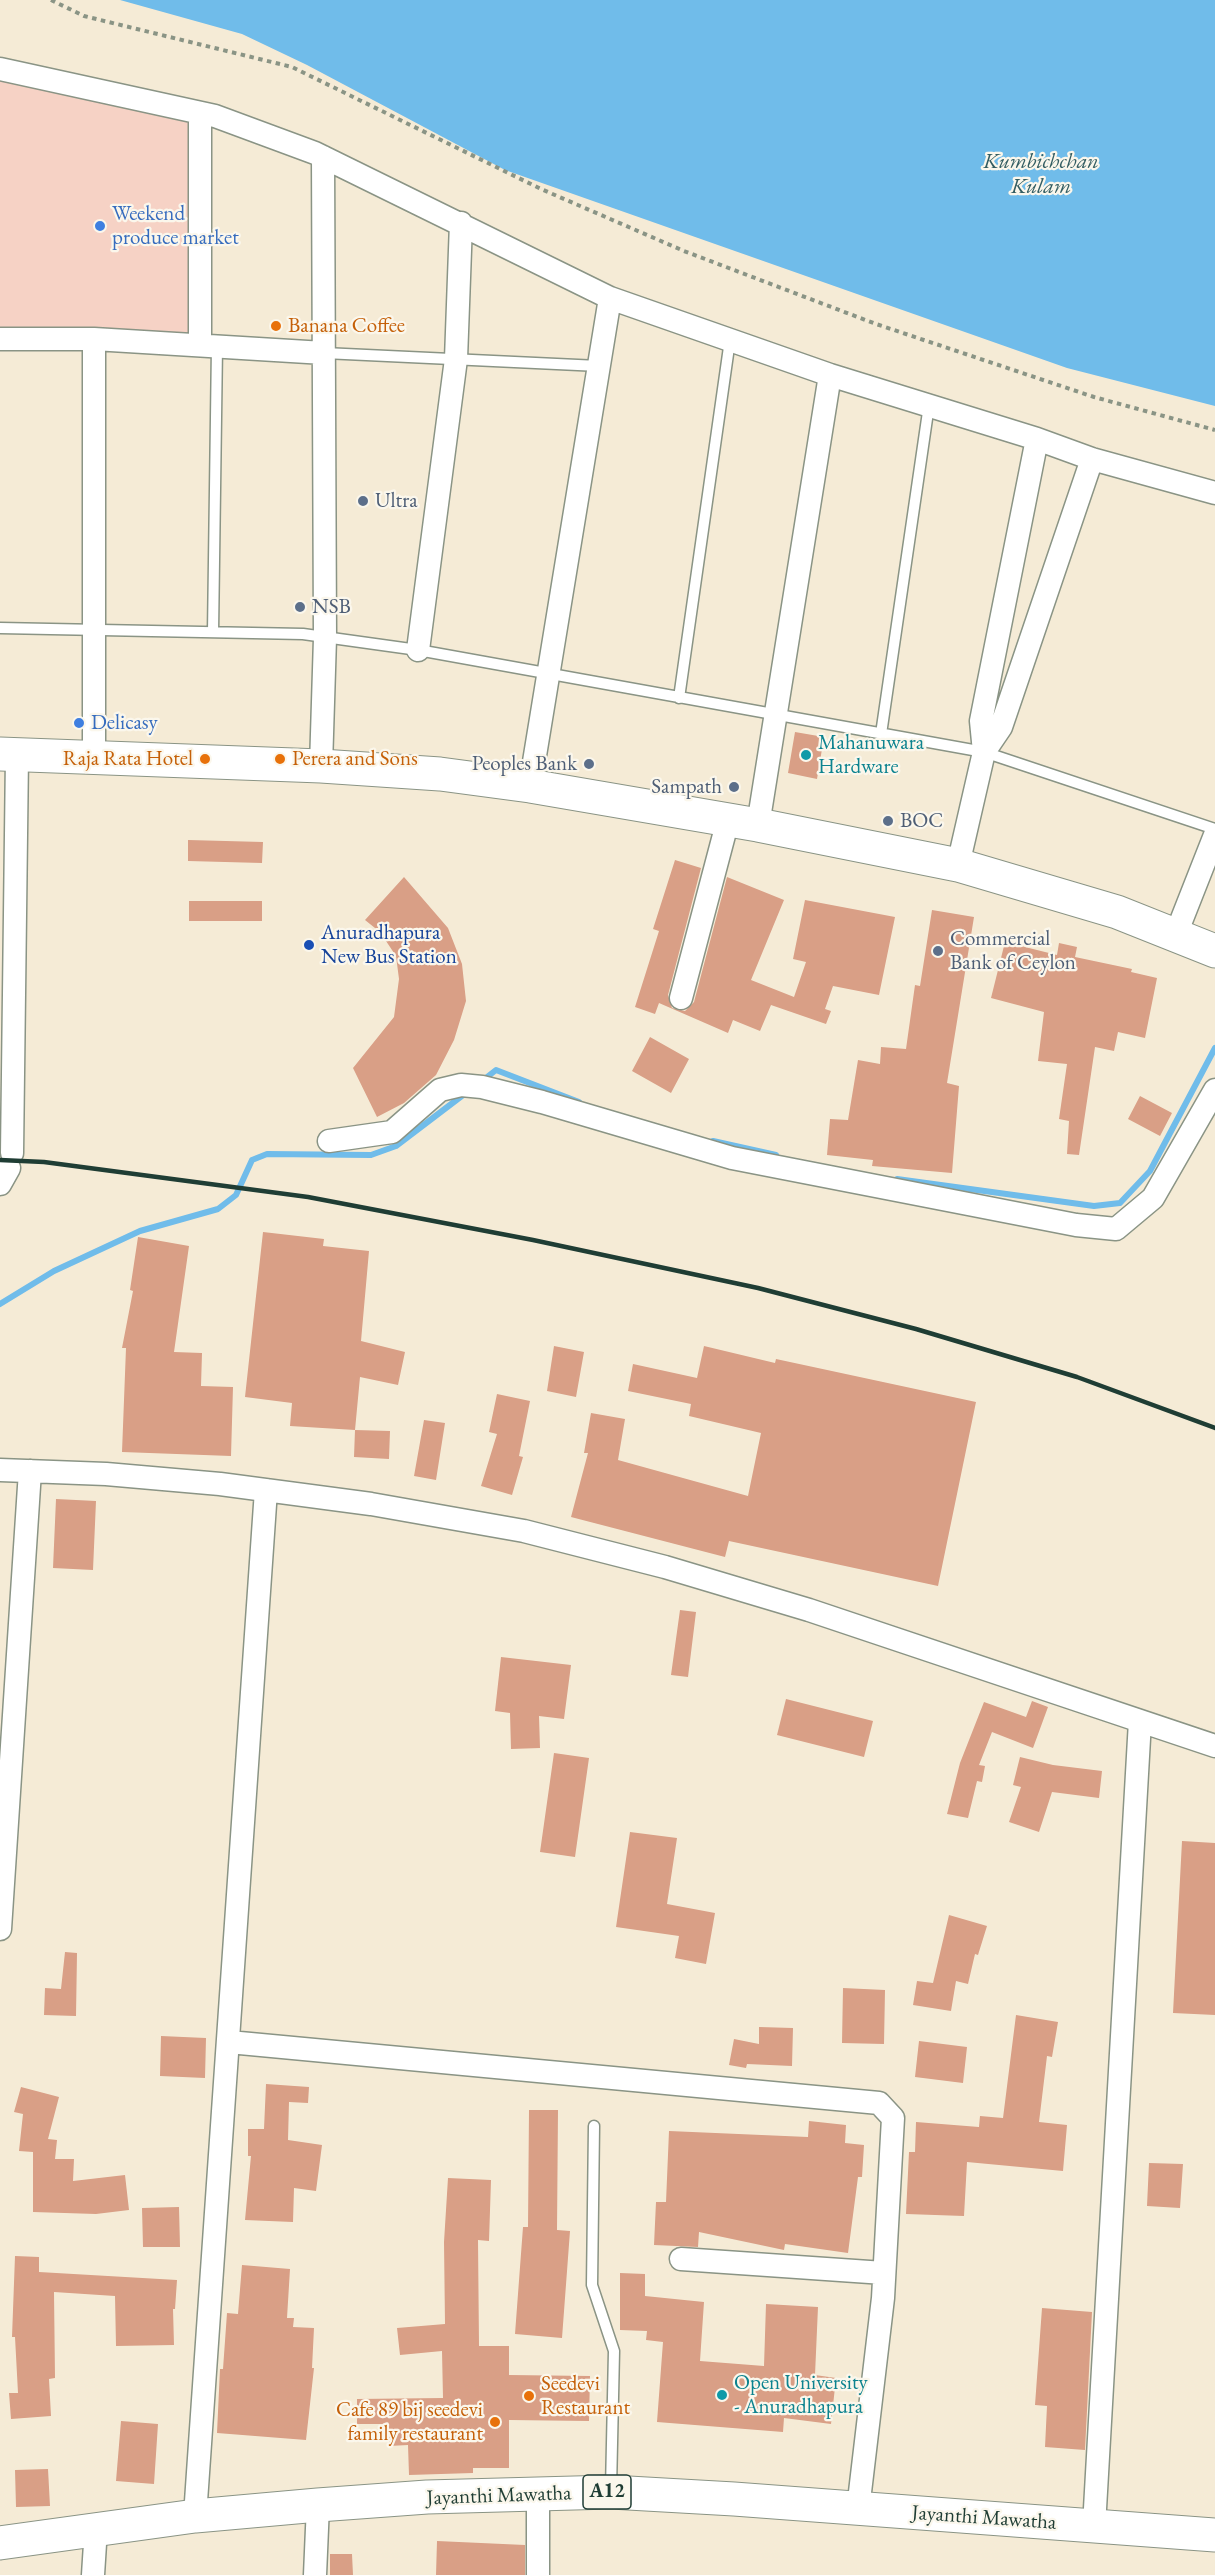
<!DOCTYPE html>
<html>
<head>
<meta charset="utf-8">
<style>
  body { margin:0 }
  canvas { display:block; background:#f5ebd6 }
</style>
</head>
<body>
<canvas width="1215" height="2575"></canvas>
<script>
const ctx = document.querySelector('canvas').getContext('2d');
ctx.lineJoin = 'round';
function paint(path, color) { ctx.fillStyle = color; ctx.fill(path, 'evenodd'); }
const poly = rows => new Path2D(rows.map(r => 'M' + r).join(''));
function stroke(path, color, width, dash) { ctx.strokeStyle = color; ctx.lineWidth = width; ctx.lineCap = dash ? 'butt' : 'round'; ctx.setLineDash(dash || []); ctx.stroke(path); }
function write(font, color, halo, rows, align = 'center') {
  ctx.font = font + ' "EB Garamond",serif'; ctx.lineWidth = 4.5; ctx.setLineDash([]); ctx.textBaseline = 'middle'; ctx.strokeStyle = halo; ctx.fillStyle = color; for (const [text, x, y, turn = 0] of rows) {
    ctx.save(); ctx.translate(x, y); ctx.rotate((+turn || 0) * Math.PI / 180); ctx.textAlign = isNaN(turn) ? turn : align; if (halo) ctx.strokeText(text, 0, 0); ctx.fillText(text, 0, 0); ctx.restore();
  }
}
paint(poly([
  [0,69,200,113,200,345,0,339]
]), '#f6d2c5');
paint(poly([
  [120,0,1215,0,1215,406,1067,368,505,170,307,65,242,34]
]), '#70bcea');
stroke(poly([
  [482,1081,496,1070,579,1102],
  [713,1141,776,1155],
  [897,1179,1094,1206,1120,1203,1150,1171,1215,1048],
  [0,1304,54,1271,140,1231,218,1209,236,1195,252,1160,267,1154,371,1155,396,1146,467,1092]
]), '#70bcea', 6);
paint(poly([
  [795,732,824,737,817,779,788,773],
  [188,840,263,842,262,863,188,861],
  [675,860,701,868,668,995,672,1008,685,1011,694,1002,727,877,784,900,751,980,794,997,806,962,793,959,805,900,895,917,879,995,833,986,825,1009,831,1011,826,1024,771,1005,760,1031,733,1020,728,1033,659,1003,655,1014,635,1007,659,931,653,929],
  [404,877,448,928,462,964,466,1001,454,1040,436,1075,404,1103,377,1117,353,1068,394,1017,399,979,396,956,380,932,365,920],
  [189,901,262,901,262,921,189,921],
  [932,910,974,917,947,1083,959,1086,952,1173,872,1166,873,1160,827,1155,830,1119,848,1120,858,1060,880,1064,881,1047,906,1049,915,985,920,986],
  [1005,942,1057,955,1059,943,1077,947,1075,957,1132,969,1131,972,1157,978,1145,1038,1118,1032,1114,1051,1095,1047,1079,1155,1067,1154,1069,1121,1059,1119,1067,1064,1038,1061,1044,1012,991,998],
  [650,1037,689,1059,671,1093,632,1071],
  [1140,1096,1172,1113,1160,1136,1128,1119],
  [263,1232,324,1239,323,1246,369,1251,361,1341,405,1352,398,1385,360,1377,355,1430,290,1426,292,1403,245,1397],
  [138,1237,189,1246,174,1352,202,1353,201,1386,233,1387,231,1456,122,1452,126,1348,122,1348,133,1291,130,1290],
  [554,1346,584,1352,576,1397,547,1391],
  [704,1346,775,1363,776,1359,976,1402,938,1586,729,1541,725,1557,571,1517,588,1453,584,1453,591,1413,625,1419,618,1460,748,1496,761,1433,689,1416,691,1404,628,1391,633,1364,697,1378],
  [497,1394,530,1401,519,1456,523,1457,512,1495,481,1486,497,1434,489,1432],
  [424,1420,445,1423,436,1480,414,1476],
  [355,1430,390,1431,389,1459,354,1457],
  [56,1499,96,1501,93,1570,53,1568],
  [680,1610,696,1612,688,1677,671,1675],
  [501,1657,571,1665,564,1719,539,1716,540,1748,511,1749,510,1713,495,1711],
  [786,1699,873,1721,864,1757,777,1735],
  [1032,1701,1048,1707,1033,1748,992,1732,979,1765,985,1766,982,1782,977,1781,968,1818,947,1814,960,1763,984,1702,1026,1717],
  [554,1753,589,1758,575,1857,540,1852],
  [1020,1757,1053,1765,1102,1771,1099,1798,1052,1792,1039,1832,1009,1822,1021,1787,1013,1785],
  [630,1832,677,1838,667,1904,715,1913,706,1964,675,1958,679,1936,616,1927],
  [1182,1841,1215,1843,1215,2015,1173,2013],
  [949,1915,987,1926,978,1955,975,1954,968,1984,956,1981,951,2011,913,2005,917,1981,933,1983],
  [65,1952,77,1953,76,2016,44,2015,45,1988,61,1989],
  [843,1988,885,1990,884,2044,842,2043],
  [1016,2015,1058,2022,1052,2057,1047,2056,1039,2122,1067,2125,1063,2171,967,2162,964,2216,906,2214,909,2152,915,2152,916,2122,979,2127,980,2116,1003,2118],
  [759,2027,793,2028,792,2066,747,2064,746,2068,729,2065,734,2039,759,2044],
  [161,2036,206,2038,205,2078,160,2076],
  [919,2041,967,2047,963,2083,915,2077],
  [266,2084,309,2087,308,2103,289,2102,288,2140,322,2145,316,2191,294,2188,293,2222,245,2220,251,2156,248,2156,248,2129,264,2129],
  [21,2087,59,2097,48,2139,57,2140,55,2159,74,2159,73,2181,125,2175,129,2210,96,2214,33,2212,33,2152,19,2151,23,2114,14,2112],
  [529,2110,558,2110,557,2230,570,2231,562,2338,515,2334,523,2227,528,2227],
  [809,2121,846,2125,845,2143,864,2145,862,2177,858,2177,848,2253,785,2244,784,2250,699,2232,698,2247,654,2245,656,2202,666,2202,669,2131,808,2137],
  [1149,2163,1183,2164,1180,2208,1147,2206],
  [448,2178,491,2180,489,2241,478,2240,479,2346,509,2346,509,2375,590,2376,589,2421,509,2420,509,2468,473,2468,473,2473,409,2475,408,2445,389,2446,388,2424,357,2424,357,2399,443,2398,442,2351,400,2355,397,2328,445,2324,444,2242],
  [179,2207,180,2247,143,2247,142,2208],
  [15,2256,39,2257,39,2272,177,2280,175,2309,173,2309,174,2345,116,2346,115,2296,54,2292,55,2378,49,2379,51,2416,11,2419,9,2393,18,2393,15,2337,12,2337],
  [242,2265,290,2269,287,2318,294,2318,293,2327,314,2328,312,2368,314,2368,306,2440,217,2433,220,2369,223,2369,227,2313,238,2314],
  [620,2273,645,2274,645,2296,704,2302,700,2361,764,2366,766,2304,818,2307,815,2375,836,2378,831,2424,784,2418,783,2432,657,2422,663,2342,646,2340,647,2331,620,2330],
  [1042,2308,1092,2312,1085,2450,1045,2447,1047,2406,1035,2405],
  [121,2421,158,2424,154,2484,116,2481],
  [48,2469,50,2506,16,2507,15,2470],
  [437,2541,525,2545,525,2575,436,2575],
  [330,2554,352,2554,353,2575,330,2575]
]), '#d99f86');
const lane = poly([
  [324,353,599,366],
  [0,628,303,634,418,650,984,752,1215,829],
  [213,632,217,346],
  [679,698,730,340],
  [881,734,929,405],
  [594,2126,592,2285,614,2351,611,2489]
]);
const street = poly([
  [0,69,215,116,315,153,610,298,830,375,1037,439,1092,459,1215,493],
  [0,339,94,339,94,757],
  [94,339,324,353],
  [200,345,200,113],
  [418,650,456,359,461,223],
  [984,752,981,721,1037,439],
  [321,766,325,638,323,157],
  [530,786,610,298],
  [758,825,830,375],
  [958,865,984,752,1001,727,1092,459],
  [1176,934,1215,835],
  [681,998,728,820],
  [329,1141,392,1132,440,1090,461,1085,482,1087,542,1102,732,1158,1076,1225,1116,1229,1153,1198,1215,1090],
  [12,1153,17,755],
  [0,1184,9,1168],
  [0,1470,106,1474,220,1484,371,1504,524,1531,665,1567,809,1610,1215,1746],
  [0,1929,30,1471],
  [229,2042,879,2103,893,2118,883,2298,858,2509],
  [681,2259,884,2273],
  [538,2495,538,2575],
  [195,2516,266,1490],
  [1094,2526,1140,1721],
  [93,2575,96,2528],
  [315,2575,318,2505]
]);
const primary = poly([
  [0,754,321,766,440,774,530,786,758,825,958,865,1117,912,1215,951]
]);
const highway = poly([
  [0,2543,195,2516,318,2505,427,2497,611,2492,734,2499,1215,2535]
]);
stroke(lane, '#8a9485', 13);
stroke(street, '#8a9485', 25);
stroke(primary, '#8a9485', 35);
stroke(highway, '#8a9485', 35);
stroke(poly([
  [51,0,84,16,292,67,541,189,684,251,876,324,1094,397,1215,430]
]), '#8a9485', 4, [4.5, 4.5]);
stroke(lane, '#fff', 10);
stroke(street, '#fff', 22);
stroke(primary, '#fff', 33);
stroke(highway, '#fff', 33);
stroke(poly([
  [0,1160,44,1162,308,1197,533,1240,758,1288,916,1329,1077,1377,1215,1428]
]), '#1f3d34', 4.5);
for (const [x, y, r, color] of [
  [100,226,6,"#3f7fe0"],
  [276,326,6,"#e8710a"],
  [363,501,6,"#5c6f8a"],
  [300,607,6,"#5c6f8a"],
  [79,723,6,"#3f7fe0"],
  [806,755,6,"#0f9aa8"],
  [205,759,6,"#e8710a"],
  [280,759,6,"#e8710a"],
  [589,764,6,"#5c6f8a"],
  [734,787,6,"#5c6f8a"],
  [888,821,6,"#5c6f8a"],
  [309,945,6,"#1a4fb4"],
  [938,951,6,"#5c6f8a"],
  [722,2395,6,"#0f9aa8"],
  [529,2396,6,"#e8710a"],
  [495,2422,6,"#e8710a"]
]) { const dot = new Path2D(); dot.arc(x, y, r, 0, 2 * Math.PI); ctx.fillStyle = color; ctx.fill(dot); stroke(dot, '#fbf7ec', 2); }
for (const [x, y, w] of [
  [607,2492,48]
]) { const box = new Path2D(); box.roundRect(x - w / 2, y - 17, w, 34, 4.5); ctx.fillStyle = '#fbf7ec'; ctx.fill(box); stroke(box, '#1f3d34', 1.5); }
write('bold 20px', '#1f3d34', null, [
  ["A12",607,2492]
]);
write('21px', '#366cbe', '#fbf7ec', [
  ["Weekend",112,214],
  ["produce market",112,238],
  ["Delicasy",91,723]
], 'left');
write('21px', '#c56008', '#fbf7ec', [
  ["Banana Coffee",288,326],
  ["Raja Rata Hotel",193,759,"right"],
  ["Perera and Sons",292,759],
  ["Seedevi",541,2384],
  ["Restaurant",541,2408],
  ["Cafe 89 bij seedevi",483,2410,"right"],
  ["family restaurant",483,2434,"right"]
], 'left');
write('21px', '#4e5e75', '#fbf7ec', [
  ["Ultra",375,501],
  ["NSB",312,607],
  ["Peoples Bank",577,764,"right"],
  ["Sampath",722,787,"right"],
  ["BOC",900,821],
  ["Commercial",950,939],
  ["Bank of Ceylon",950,963]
], 'left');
write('21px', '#0d838f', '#fbf7ec', [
  ["Mahanuwara",818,743],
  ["Hardware",818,767],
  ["Open University",734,2383],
  ["- Anuradhapura",734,2407]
], 'left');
write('21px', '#164399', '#fbf7ec', [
  ["Anuradhapura",321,933],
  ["New Bus Station",321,957]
], 'left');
write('21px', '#1f3d34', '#fbf7ec', [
  ["Jayanthi Mawatha",499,2496,-2],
  ["Jayanthi Mawatha",984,2518,4]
]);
write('italic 22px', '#335d62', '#fbf7ec', [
  ["Kumbichchan",1041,162],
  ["Kulam",1041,187]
]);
</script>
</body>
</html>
